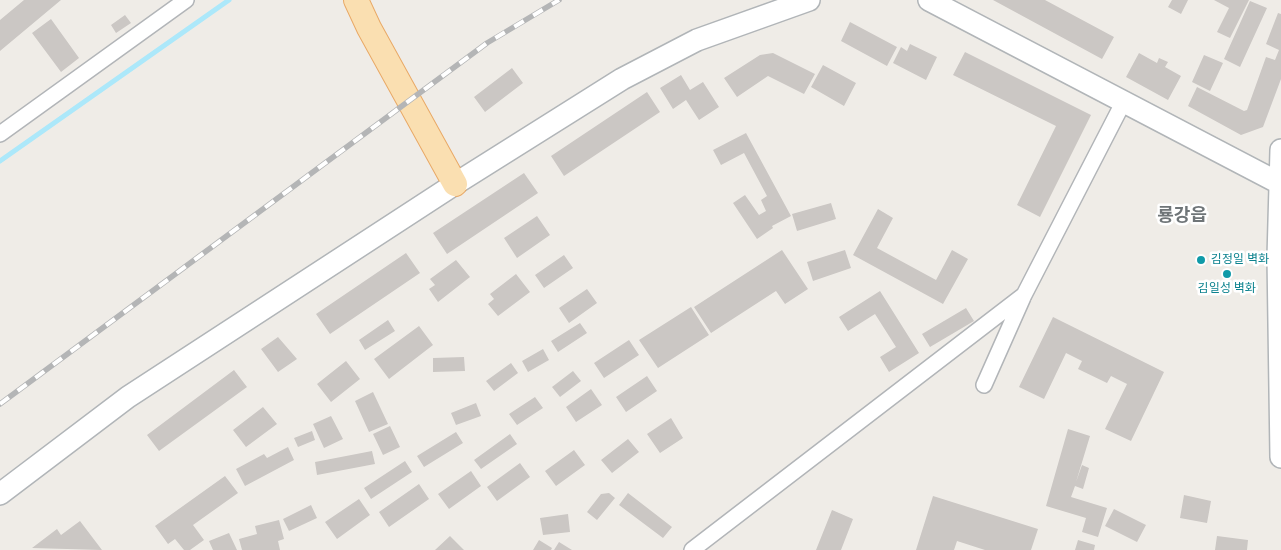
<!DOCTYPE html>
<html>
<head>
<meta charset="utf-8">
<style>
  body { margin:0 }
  canvas { display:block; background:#efece7 }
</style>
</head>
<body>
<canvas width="1281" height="550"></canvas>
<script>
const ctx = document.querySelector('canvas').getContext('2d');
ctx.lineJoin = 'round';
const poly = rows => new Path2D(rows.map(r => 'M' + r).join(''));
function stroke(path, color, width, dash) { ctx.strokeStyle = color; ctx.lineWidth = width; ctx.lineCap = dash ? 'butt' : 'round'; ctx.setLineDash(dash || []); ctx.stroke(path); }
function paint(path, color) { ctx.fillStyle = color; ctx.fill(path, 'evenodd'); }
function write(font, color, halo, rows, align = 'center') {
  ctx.font = font + ' "Open Sans","Noto Sans KR",sans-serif'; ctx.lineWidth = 5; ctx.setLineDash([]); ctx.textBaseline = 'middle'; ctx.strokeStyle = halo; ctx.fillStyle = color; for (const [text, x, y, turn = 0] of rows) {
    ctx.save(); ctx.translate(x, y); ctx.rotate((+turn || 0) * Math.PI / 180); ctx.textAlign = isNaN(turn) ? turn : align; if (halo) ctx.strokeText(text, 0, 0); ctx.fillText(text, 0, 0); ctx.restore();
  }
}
stroke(poly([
  [0,161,229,0]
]), '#ace8fa', 5);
paint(poly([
  [24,0,61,0,0,51,0,20],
  [993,0,1045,0,1114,37,1102,59],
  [1172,0,1188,0,1181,14,1168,7],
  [1214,0,1249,0,1230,38,1217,32,1229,8],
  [1250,1,1267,8,1240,67,1224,59],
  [1278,13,1281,14,1281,79,1263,127,1241,135,1188,106,1197,87,1244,111,1247,110,1266,57,1275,60,1279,50,1266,44],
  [125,15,131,23,116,33,111,25],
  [51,19,79,58,61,72,32,33],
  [850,22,897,47,887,66,841,41],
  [910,44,937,57,926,80,893,63,901,47,907,51],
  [965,52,1091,115,1040,217,1017,205,1056,126,953,75],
  [773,53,815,74,804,94,768,76,737,97,724,78,760,55],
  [1139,53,1157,63,1159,58,1168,62,1165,67,1181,76,1168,100,1126,77],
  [1204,55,1223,63,1210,91,1192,82],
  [823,65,856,83,844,106,811,87],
  [512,68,523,83,485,112,474,97],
  [681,75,690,90,703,82,719,107,699,120,686,100,673,109,660,88],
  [647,92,660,112,564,176,551,156],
  [746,133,791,216,772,226,773,228,757,239,733,203,745,195,759,215,766,211,761,200,767,196,744,153,721,165,713,150],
  [524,173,538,193,447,254,433,233],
  [831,203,836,219,797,231,792,214],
  [878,209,893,218,877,248,936,280,952,250,968,259,943,304,853,255],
  [537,216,550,235,517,258,504,238],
  [782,250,808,289,785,304,776,291,711,333,694,307],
  [845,250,851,268,813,281,807,262],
  [406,253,420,273,330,334,316,314],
  [564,255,573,268,544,288,535,275],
  [456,260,470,277,438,302,429,289,435,285,430,279],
  [516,274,530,292,498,316,488,304,494,299,490,294],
  [587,289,597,303,569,323,559,308],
  [880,291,919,353,889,372,880,357,896,347,875,314,848,331,839,317],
  [691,307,709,335,658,368,639,340],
  [966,308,974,321,930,347,922,334],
  [1053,317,1164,372,1131,441,1105,429,1127,384,1111,376,1107,383,1078,369,1082,361,1066,353,1044,399,1019,387],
  [388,320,395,331,365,350,359,340],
  [580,323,587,333,558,352,551,341],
  [419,326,433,345,389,379,374,359],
  [278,337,297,359,278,372,261,349],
  [629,340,639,355,604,378,594,363],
  [543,349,549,360,528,372,522,361],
  [464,357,465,371,433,372,433,358],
  [346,361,360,379,331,402,317,384],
  [511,363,518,373,494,391,486,381],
  [234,370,247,387,159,451,147,435],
  [573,371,581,381,560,397,552,387],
  [647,376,657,391,626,412,616,397],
  [591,389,602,405,576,422,566,407],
  [373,392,388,424,369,432,355,401],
  [535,397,543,408,517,425,509,414],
  [476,403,481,416,456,425,451,413],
  [263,407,277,424,246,447,233,430],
  [331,416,343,439,324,448,313,424],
  [671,418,683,438,660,453,647,434],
  [390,426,400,447,383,455,373,434],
  [1068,429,1090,436,1076,482,1082,465,1089,468,1083,489,1075,486,1071,497,1107,508,1098,537,1082,532,1086,518,1046,506],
  [312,431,315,440,298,447,294,438],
  [456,432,463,443,424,467,417,456],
  [510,434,517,444,481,469,474,460],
  [628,439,639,452,612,473,601,460],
  [288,447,294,460,245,486,236,469,264,454,267,458],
  [574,450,585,465,556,486,545,471],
  [372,451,375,464,317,475,315,462],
  [405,461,412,472,371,499,364,488],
  [520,463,530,477,497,501,487,487],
  [471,471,481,486,449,509,438,494],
  [225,476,238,493,193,525,204,540,190,550,184,550,175,539,168,544,155,526],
  [419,484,429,499,389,527,379,512],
  [609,493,615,498,597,520,587,512,601,494],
  [628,493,672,527,663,538,619,505],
  [1184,495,1211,501,1207,523,1180,518],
  [933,496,1038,529,1031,550,985,550,957,541,954,550,916,550],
  [359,499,370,515,337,539,325,522],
  [311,505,317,518,289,531,283,519],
  [1114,509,1146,525,1137,542,1105,526],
  [832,510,853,519,841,550,816,550],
  [568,514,570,532,543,535,540,518],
  [279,520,284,539,278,541,280,550,242,550,239,539,257,534,255,526],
  [80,521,102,550,32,548,57,529,61,535],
  [229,533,237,550,213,550,209,541],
  [450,536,464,550,435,550],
  [1217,536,1248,540,1247,550,1215,550],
  [539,540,552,548,551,550,533,550],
  [1078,540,1095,545,1094,550,1075,550],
  [559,542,572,550,554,550]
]), '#cbc7c4');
const street = poly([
  [0,134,186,0],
  [984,385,1024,295,1124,101],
  [692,550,1024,295]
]);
const secondary = poly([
  [929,0,1281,184],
  [1281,150,1278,257,1281,457],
  [0,494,128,397,455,184,622,79,697,40,809,0]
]);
const primary = poly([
  [356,0,369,28,455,184]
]);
stroke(street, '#b2b5b8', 18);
stroke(secondary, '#b1b5b8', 24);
stroke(primary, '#e9a966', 26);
stroke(street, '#fff', 15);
stroke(secondary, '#fff', 21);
stroke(primary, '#fadfb1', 24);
const rail = poly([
  [0,404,487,43,559,0]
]);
stroke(rail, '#b4b5b6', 5.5);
stroke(rail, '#fff', 4, [11]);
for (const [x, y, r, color] of [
  [1201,260,5,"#0f9aa8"],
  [1227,274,5,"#0f9aa8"]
]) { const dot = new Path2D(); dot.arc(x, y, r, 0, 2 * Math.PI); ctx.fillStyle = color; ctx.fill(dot); stroke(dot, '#fff', 2); }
write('12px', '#0d838f', '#fff', [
  ["김정일 벽화",1211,260],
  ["김일성 벽화",1227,289,"center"]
], 'left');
write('bold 18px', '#6f7578', '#fff', [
  ["룡강읍",1182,216]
]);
</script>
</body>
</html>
